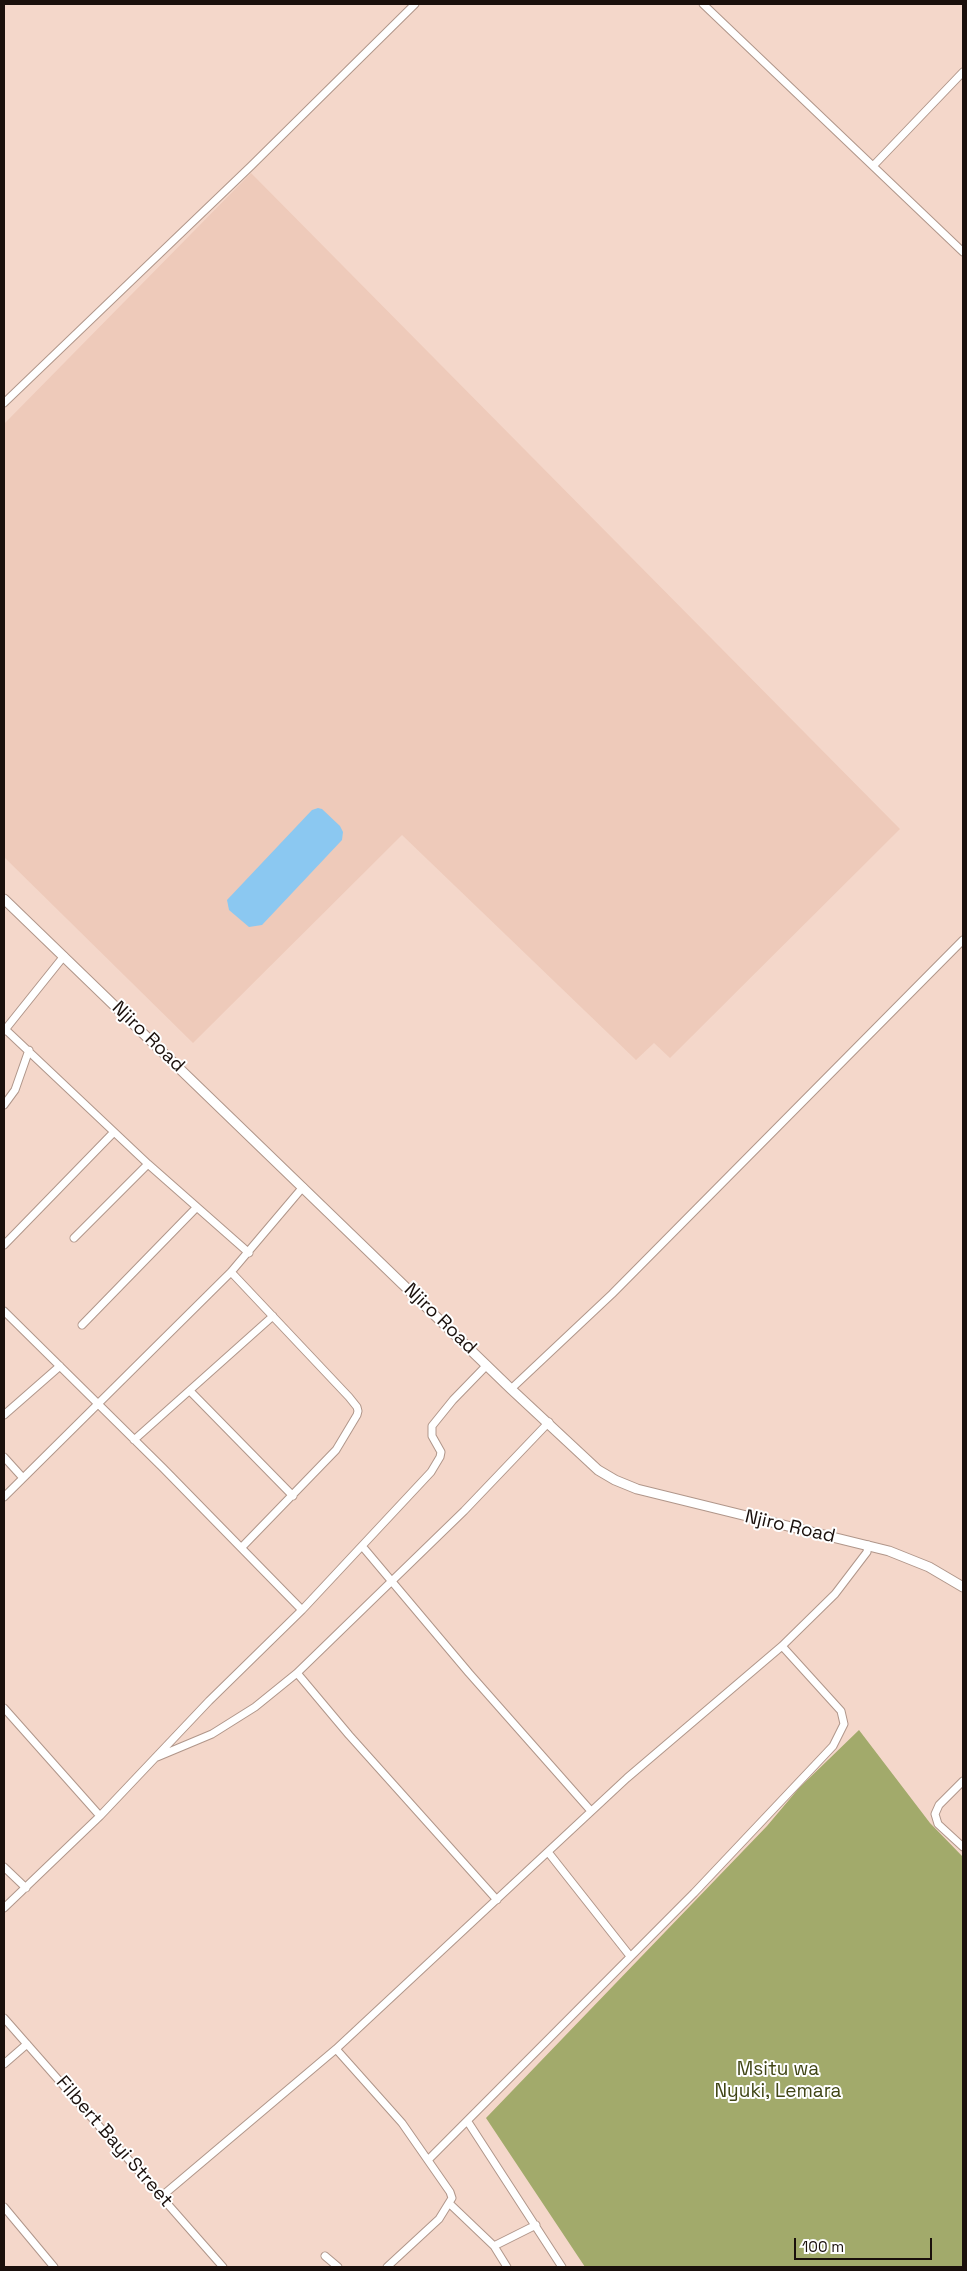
<!DOCTYPE html>
<html>
<head>
<meta charset="utf-8">
<style>
  body { margin:0 }
  #map { position:relative; width:967px; height:2271px; overflow:hidden; background:#f4d7ca; font-family:"Space Grotesk",sans-serif }
  canvas { display:block }
  .frame { position:absolute; inset:0; border:5px solid #1a100c; pointer-events:none }
  .scale { position:absolute; left:794px; top:2238px; width:138px; height:22px; box-sizing:border-box; border:2px solid #1a100c; border-top:0; padding-left:6px; font-size:15px; line-height:18px; white-space:nowrap; color:#1a100c; -webkit-text-stroke:4px #fff; paint-order:stroke }
</style>
</head>
<body>
<div id="map">
<canvas width="967" height="2271"></canvas>
<div class="frame"></div>
<div class="scale">100 m</div>
</div>
<script>
const ctx = document.querySelector('canvas').getContext('2d');
ctx.lineJoin = 'round';
function paint(path, color) { ctx.fillStyle = color; ctx.fill(path, 'evenodd'); }
const poly = rows => new Path2D(rows.map(r => 'M' + r).join(''));
function stroke(path, color, width, dash) { ctx.strokeStyle = color; ctx.lineWidth = width; ctx.lineCap = dash ? 'butt' : 'round'; ctx.setLineDash(dash || []); ctx.stroke(path); }
function write(font, color, halo, rows, align = 'center') {
  ctx.font = font + ' "Space Grotesk",sans-serif'; ctx.lineWidth = 4; ctx.setLineDash([]); ctx.textBaseline = 'middle'; ctx.strokeStyle = halo; ctx.fillStyle = color; for (const [text, x, y, turn = 0] of rows) {
    ctx.save(); ctx.translate(x, y); ctx.rotate((+turn || 0) * Math.PI / 180); ctx.textAlign = isNaN(turn) ? turn : align; if (halo) ctx.strokeText(text, 0, 0); ctx.fillText(text, 0, 0); ctx.restore();
  }
}
paint(poly([
  [251,173,900,829,670,1058,654,1043,636,1060,402,835,193,1043,4,857,4,424]
]), '#eecaba');
paint(poly([
  [859,1730,930,1823,963,1857,963,2267,585,2267,486,2118,767,1826,799,1788]
]), '#a2aa6b');
paint(poly([
  [318,808,322,809,340,826,343,832,342,840,262,925,249,927,229,910,227,900,312,810]
]), '#8bc8f1');
const minor = poly([
  [703,4,963,252],
  [874,165,963,72],
  [4,403,251,166,415,4],
  [5,1029,148,1164,249,1253],
  [4,1031,64,956],
  [4,1105,15,1090,29,1050],
  [74,1238,148,1164],
  [4,1245,114,1132],
  [231,1272,349,1397,357,1407,358,1411,357,1415,336,1450,242,1547],
  [4,1311,163,1468,302,1610],
  [82,1325,196,1208],
  [511,1389,612,1294,963,940],
  [190,1391,293,1496],
  [4,1415,60,1366],
  [134,1440,273,1316],
  [4,1457,23,1478],
  [4,1497,231,1272,303,1187],
  [362,1546,469,1673,591,1811],
  [297,1673,349,1735,497,1900],
  [4,1708,100,1816],
  [157,1757,212,1734,255,1707,297,1673,464,1511,549,1422],
  [963,1781,939,1805,935,1814,938,1824,963,1847],
  [548,1852,630,1956],
  [4,1867,26,1888],
  [4,1908,100,1816,209,1701,302,1610,431,1472,440,1457,441,1452,432,1436,432,1426,453,1400,487,1365],
  [4,2018,223,2267],
  [336,2049,402,2123,450,2192,452,2198,439,2219,387,2267],
  [4,2064,27,2044],
  [468,2122,562,2267],
  [428,2160,694,1893,833,1746,844,1724,841,1711,782,1646],
  [162,2196,336,2049,627,1778,782,1646,835,1594,867,1552,868,1545],
  [450,2204,494,2246,536,2225],
  [4,2207,54,2267],
  [494,2246,507,2267],
  [325,2256,338,2267]
]);
const tertiary = poly([
  [4,899,511,1389,598,1470,615,1480,637,1489,889,1551,929,1567,963,1587]
]);
stroke(minor, '#b0968a', 9);
stroke(tertiary, '#b0968a', 11);
stroke(minor, '#fff', 7);
stroke(tertiary, '#fff', 9);
write('19px', '#1a100c', '#fff', [
  ["Njiro Road",148,1037,44],
  ["Njiro Road",440,1319,44],
  ["Njiro Road",790,1527,13],
  ["Filbert Bayi Street",114,2142,49]
]);
write('19px', '#414616', '#fff', [
  ["Msitu wa",778,2070],
  ["Nyuki, Lemara",778,2092]
]);
</script>
</body>
</html>
